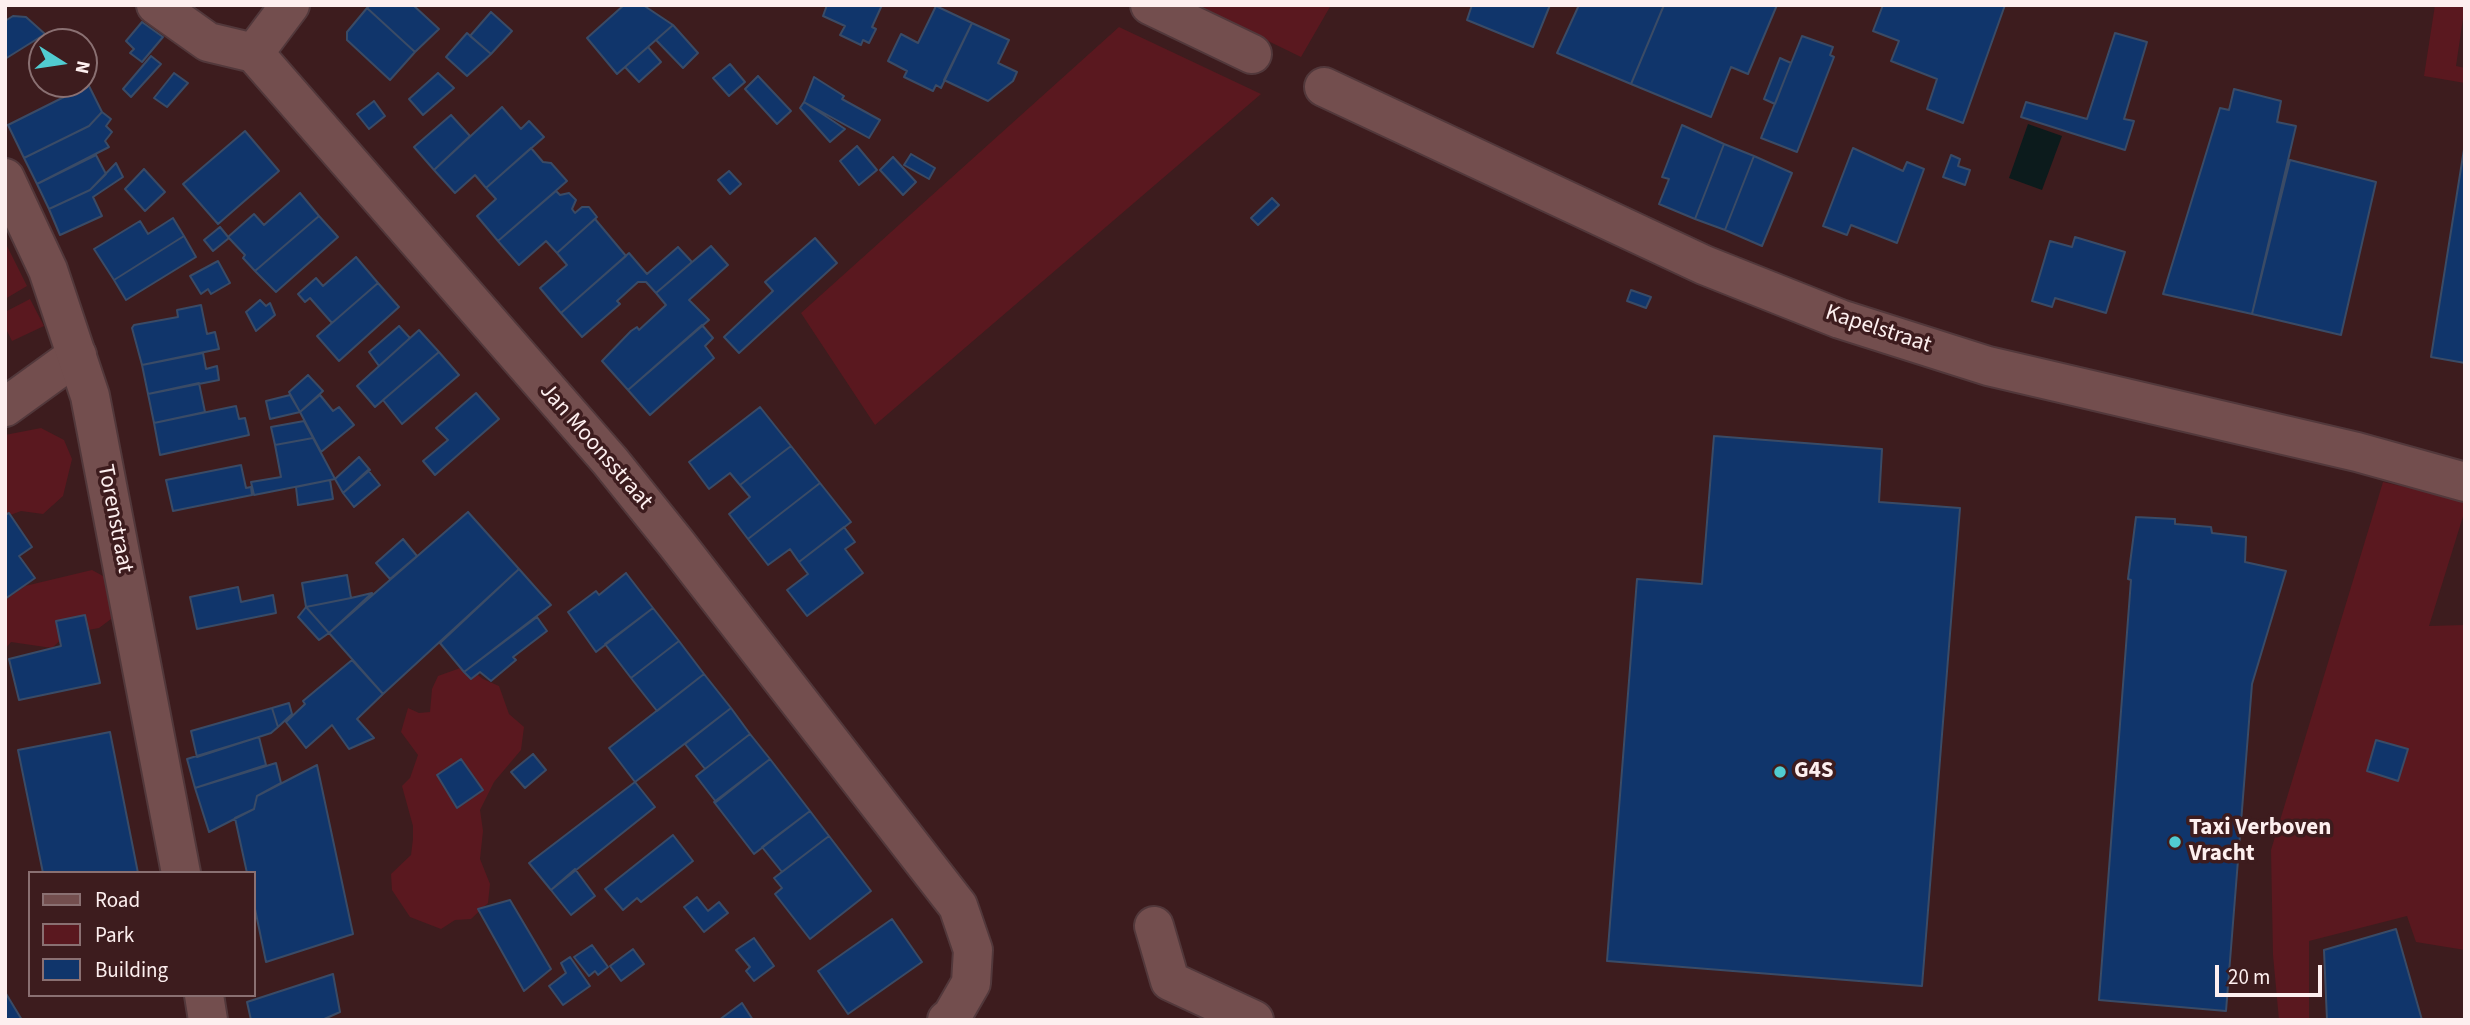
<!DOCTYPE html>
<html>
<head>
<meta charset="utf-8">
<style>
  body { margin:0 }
  #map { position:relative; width:2470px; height:1025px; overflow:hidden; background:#3d1c1e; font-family:"Source Sans 3",sans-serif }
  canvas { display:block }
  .frame { position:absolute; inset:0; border:7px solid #fdefef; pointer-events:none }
  .legend { position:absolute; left:28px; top:871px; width:228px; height:126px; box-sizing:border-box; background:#3d1c1e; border:2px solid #8a7072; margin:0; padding:9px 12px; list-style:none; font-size:21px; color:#fdefef }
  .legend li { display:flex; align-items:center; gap:14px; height:35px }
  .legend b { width:35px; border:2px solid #8a7072 }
  .north { position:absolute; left:28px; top:28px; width:70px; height:70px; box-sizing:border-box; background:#3d1c1e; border:2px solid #8a7072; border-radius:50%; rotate:102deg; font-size:19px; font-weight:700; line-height:28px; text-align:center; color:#fdefef }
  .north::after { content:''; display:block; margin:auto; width:24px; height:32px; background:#51ccd1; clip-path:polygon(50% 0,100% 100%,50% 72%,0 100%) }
  .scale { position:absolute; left:2215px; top:965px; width:107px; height:32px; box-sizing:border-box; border:4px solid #fdefef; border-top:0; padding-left:9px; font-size:21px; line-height:24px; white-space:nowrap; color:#fdefef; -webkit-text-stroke:5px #3d1c1e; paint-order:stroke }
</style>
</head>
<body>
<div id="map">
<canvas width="2470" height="1025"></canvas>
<div class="frame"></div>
<ul class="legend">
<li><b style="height:9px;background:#734e4e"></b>Road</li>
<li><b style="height:19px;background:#5a181f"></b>Park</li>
<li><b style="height:19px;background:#10356b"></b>Building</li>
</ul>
<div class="north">N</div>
<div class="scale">20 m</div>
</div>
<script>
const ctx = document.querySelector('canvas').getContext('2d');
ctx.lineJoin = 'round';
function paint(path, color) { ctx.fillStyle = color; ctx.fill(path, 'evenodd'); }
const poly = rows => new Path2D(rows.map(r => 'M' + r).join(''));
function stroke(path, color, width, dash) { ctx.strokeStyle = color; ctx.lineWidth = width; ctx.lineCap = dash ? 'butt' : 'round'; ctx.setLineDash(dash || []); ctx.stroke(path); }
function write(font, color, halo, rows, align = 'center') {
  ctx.font = font + ' "Source Sans 3",sans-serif'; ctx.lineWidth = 7; ctx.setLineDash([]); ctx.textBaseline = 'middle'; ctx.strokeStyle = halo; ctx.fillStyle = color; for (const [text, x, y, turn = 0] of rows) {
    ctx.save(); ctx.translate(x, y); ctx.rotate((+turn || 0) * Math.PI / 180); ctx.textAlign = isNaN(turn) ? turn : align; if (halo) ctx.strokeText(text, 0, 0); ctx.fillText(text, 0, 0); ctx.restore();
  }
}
paint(poly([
  [1194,5,1331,5,1301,57],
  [2435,5,2465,5,2456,66,2465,68,2465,83,2424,76],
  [1119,27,1261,94,875,425,801,313],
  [5,242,27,286,5,299],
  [30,299,44,326,12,341,5,327,5,312],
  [41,428,64,440,72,459,63,496,43,514,21,511,5,517,5,435],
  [2383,482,2465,500,2465,510,2429,626,2465,625,2465,950,2416,942,2407,916,2309,941,2309,1020,2279,1020,2273,955,2271,850],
  [92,570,114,582,116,603,111,619,99,628,67,634,52,648,11,642,5,649,5,600,25,586],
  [466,666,483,679,499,686,509,714,524,727,521,750,494,782,480,810,483,831,480,859,490,884,488,903,471,919,455,920,441,929,410,917,392,890,391,874,411,855,413,839,413,826,402,786,410,778,418,755,401,732,408,708,419,713,430,712,432,689,438,676]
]), '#5a181f');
paint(poly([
  [2028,124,2062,136,2042,190,2009,178]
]), '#0c1b1c');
const building = poly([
  [370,5,413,5,439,29,415,52,367,8,370,5],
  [624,5,643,5,673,25,617,74,587,38,624,5],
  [827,5,882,5,872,27,876,29,869,43,863,40,861,45,840,35,845,26,823,16,827,5],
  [1472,5,1550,5,1533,47,1467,20,1472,5],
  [1579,5,1664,5,1631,84,1557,53,1579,5],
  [1664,5,1777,5,1748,74,1731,67,1711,117,1631,84,1664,5],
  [1883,5,2005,5,1963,123,1927,109,1937,79,1891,61,1899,41,1873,31,1883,5],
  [936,6,972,23,941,88,936,85,933,91,904,77,907,71,888,61,901,34,918,43,936,6],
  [367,8,415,52,390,80,347,40,347,32,367,8],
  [491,12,512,31,491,54,470,36,491,12],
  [13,16,26,17,45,34,5,59,5,21,13,16],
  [142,22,163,37,142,62,130,53,134,49,126,41,142,22],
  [972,23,1009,40,998,63,1017,72,1013,81,988,101,944,80,972,23],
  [673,25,698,53,683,68,656,40,673,25],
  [467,33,491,54,467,76,446,57,467,33],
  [2115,33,2147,42,2124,119,2134,121,2125,150,2021,117,2026,102,2087,119,2115,33],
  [1802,36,1833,47,1830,55,1834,57,1797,152,1761,138,1802,36],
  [648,47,661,62,639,82,625,67,648,47],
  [151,56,161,64,131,97,123,89,151,56],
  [1780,58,1791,63,1775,104,1764,99,1780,58],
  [730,64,745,82,729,96,713,78,730,64],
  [174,73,188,83,167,107,154,98,174,73],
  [438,73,454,88,423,115,409,99,438,73],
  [758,76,791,111,777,124,745,89,758,76],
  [814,77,844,96,842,99,880,120,869,138,804,102,814,77],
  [87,82,102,112,89,126,24,158,8,125,74,92,87,82],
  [2234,89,2281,101,2277,122,2296,126,2252,314,2163,294,2220,108,2229,110,2234,89],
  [374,101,385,116,369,129,357,114,374,101],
  [804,102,830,119,845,129,830,142,800,108,804,102],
  [502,107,521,129,529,121,544,137,486,188,475,175,455,193,434,170,502,107],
  [102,112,111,119,106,126,112,132,105,141,109,147,37,184,24,158,89,126,102,112],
  [451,115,470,136,434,170,414,147,451,115],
  [1682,125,1724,144,1695,219,1659,204,1669,179,1662,177,1682,125],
  [245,131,279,171,218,224,183,184,245,131],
  [2465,143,2465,363,2431,357,2465,143],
  [1724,144,1754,156,1725,230,1695,219,1724,144],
  [857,146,877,170,859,185,840,161,857,146],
  [531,148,543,162,551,163,567,181,498,241,477,216,496,199,486,188,531,148],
  [1853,148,1903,171,1907,162,1924,169,1897,243,1851,225,1847,235,1823,226,1853,148],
  [911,154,935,168,929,179,904,165,911,154],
  [96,155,106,174,90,190,49,209,37,184,96,155],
  [1951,155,1960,159,1958,166,1970,170,1965,185,1943,177,1951,155],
  [1754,156,1792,173,1762,246,1725,230,1754,156],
  [893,157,916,182,903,195,880,170,893,157],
  [2290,160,2376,182,2341,335,2252,314,2290,160],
  [116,163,123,177,93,197,102,216,60,235,49,209,90,190,116,163],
  [144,169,165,192,145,211,125,189,144,169],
  [729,171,741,184,730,194,718,180,729,171],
  [556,191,560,195,569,193,576,200,572,209,575,213,582,207,589,207,597,217,557,253,546,241,519,265,498,241,556,191],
  [300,193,319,216,255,271,243,258,245,255,228,237,254,214,264,225,300,193],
  [1272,198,1279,205,1258,225,1251,218,1272,198],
  [319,216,338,237,276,292,255,271,319,216],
  [173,218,184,236,114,280,94,249,140,221,148,234,173,218],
  [595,219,626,256,561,313,540,288,567,265,557,253,595,219],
  [220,227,229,238,213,251,204,240,220,227],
  [184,236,196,257,126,300,114,280,184,236],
  [2075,237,2125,252,2106,313,2055,298,2052,307,2032,301,2050,241,2072,247,2075,237],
  [815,238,837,263,739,353,724,337,773,291,765,282,815,238],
  [711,246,728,265,689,300,709,320,628,390,602,361,631,331,637,327,639,330,666,305,656,293,711,246],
  [678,247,692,262,656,293,646,282,638,282,617,301,620,304,582,337,561,313,629,253,647,274,678,247],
  [356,257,378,283,332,323,310,298,305,302,298,294,316,278,323,286,356,257],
  [218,261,230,283,211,294,208,289,201,294,190,276,218,261],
  [378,283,399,307,339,361,317,336,378,283],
  [1631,290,1651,297,1646,308,1627,301,1631,290],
  [260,300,266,306,270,303,275,315,256,331,246,312,260,300],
  [201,305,207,334,215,332,219,349,142,365,132,328,134,325,178,317,177,310,201,305],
  [702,325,713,338,705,346,714,358,650,415,628,390,702,325],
  [399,326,410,338,379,366,369,352,399,326],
  [419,330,439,352,375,407,357,386,419,330],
  [439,352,459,375,402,424,383,400,439,352],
  [203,353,206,369,217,366,219,380,148,394,142,365,203,353],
  [308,375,323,391,300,412,289,392,308,375],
  [199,383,205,412,154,423,148,394,199,383],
  [476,393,499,419,435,475,423,461,448,440,436,428,476,393],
  [290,395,300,412,270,419,266,401,290,395],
  [320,395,333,411,339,407,354,425,321,452,300,412,320,395],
  [236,406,239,419,245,418,249,435,160,455,154,423,236,406],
  [760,407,791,446,740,485,730,473,709,489,689,462,760,407],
  [304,421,313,438,275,445,271,427,304,421],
  [1714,436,1882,449,1879,502,1960,508,1922,986,1607,961,1637,579,1702,584,1714,436],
  [313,438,335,479,254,495,251,482,281,477,275,445,313,438],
  [791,446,820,483,748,539,729,514,750,497,740,485,791,446],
  [359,457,370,470,343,493,335,479,359,457],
  [241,465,246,488,251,487,252,495,173,511,166,480,241,465],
  [368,470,380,485,354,507,343,493,368,470],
  [330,480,333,499,298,505,296,487,330,480],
  [820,483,851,522,799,562,790,549,768,565,748,539,820,483],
  [468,512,519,569,383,694,329,633,468,512],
  [9,513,32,547,19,556,35,578,5,599,5,515,9,513],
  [2136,517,2175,519,2175,524,2211,527,2212,533,2246,537,2245,562,2286,571,2252,684,2226,1011,2099,1000,2131,580,2128,579,2136,517],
  [844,527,855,542,845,549,863,573,807,616,787,590,808,574,799,562,844,527],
  [403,539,417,556,390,579,376,563,403,539],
  [519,569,551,605,464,672,440,643,519,569],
  [626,573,653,608,596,652,568,612,596,591,599,595,626,573],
  [347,575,351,598,306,607,302,583,347,575],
  [238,587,241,602,273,595,276,613,197,629,190,597,238,587],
  [372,593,329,633,306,607,351,598,372,593],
  [306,607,329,633,319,640,298,617,306,607],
  [653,608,679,641,631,678,605,644,653,608],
  [85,615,100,683,19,700,9,659,61,646,56,621,85,615],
  [537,617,547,631,513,657,516,660,491,681,480,672,471,679,464,672,537,617],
  [679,641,704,674,657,711,631,678,679,641],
  [352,660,383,694,357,719,374,738,349,749,332,725,306,748,286,722,305,704,303,701,352,660],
  [704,674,731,708,635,782,609,748,704,674],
  [289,703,292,714,278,727,272,708,289,703],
  [272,708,278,727,271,733,197,757,191,731,272,708],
  [731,708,750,734,705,769,685,744,731,708],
  [110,732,138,873,43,873,18,750,110,732],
  [750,734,770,759,716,802,696,776,750,734],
  [259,737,266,765,195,788,187,759,259,737],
  [2376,740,2408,749,2398,781,2367,771,2376,740],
  [533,754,546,770,525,788,511,772,533,754],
  [461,759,483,790,457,808,437,775,461,759],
  [770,759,810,811,754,854,714,802,770,759],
  [276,763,281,783,257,796,254,809,209,832,195,788,276,763],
  [317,765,353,934,266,962,254,904,254,873,247,873,235,818,254,809,257,796,317,765],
  [635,782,655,807,551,890,529,863,635,782],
  [810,811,829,836,782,872,762,847,810,811],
  [673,835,693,861,641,902,637,898,623,910,605,889,673,835],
  [829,836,871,891,810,939,775,894,782,888,774,878,829,836],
  [575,869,595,896,571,915,551,890,575,869],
  [697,897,708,911,719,902,728,913,704,932,684,907,697,897],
  [510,900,551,969,524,991,478,909,510,900],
  [892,919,922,962,848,1014,818,971,892,919],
  [2396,929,2422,1020,2327,1020,2324,950,2396,929],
  [754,938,774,966,754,981,746,971,750,967,736,950,754,938],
  [592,945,608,967,598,975,595,971,589,976,574,957,592,945],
  [633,949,644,964,621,981,610,966,633,949],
  [570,957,590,986,563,1005,549,986,566,973,561,963,570,957],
  [333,974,340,1012,322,1020,251,1020,247,1002,333,974],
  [5,992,22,1020,5,1020,5,992],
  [742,1003,753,1020,719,1020,742,1003]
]);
paint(building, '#10356b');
stroke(building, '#3a4b66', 2);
const minor = poly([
  [156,5,208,42,254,53,610,461,676,543,958,906,973,950,971,983,952,1016,947,1020],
  [1150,5,1252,54],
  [254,53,290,5],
  [1324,87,1704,265,1840,319,1988,366,2357,452,2465,482],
  [5,407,77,355],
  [1154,926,1170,981,1254,1020]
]);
const tertiary = poly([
  [5,178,48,270,90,396,181,873],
  [204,995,208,1020]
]);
stroke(minor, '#52383b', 42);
stroke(tertiary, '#52383b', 42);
stroke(minor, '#734e4e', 38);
stroke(tertiary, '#734e4e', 38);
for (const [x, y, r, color] of [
  [1780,772,7,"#51ccd1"],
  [2175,842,7,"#51ccd1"]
]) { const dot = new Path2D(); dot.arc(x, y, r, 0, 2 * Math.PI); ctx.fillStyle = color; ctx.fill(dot); stroke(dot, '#3d1c1e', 2.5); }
write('23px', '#fdefef', '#3d1c1e', [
  ["Kapelstraat",1878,330,18],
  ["Jan Moonsstraat",595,447,49],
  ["Torenstraat",114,519,79]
]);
write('bold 23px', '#fdefef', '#3d1c1e', [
  ["G4S",1794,772],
  ["Taxi Verboven",2189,829],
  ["Vracht",2189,855]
], 'left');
</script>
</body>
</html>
